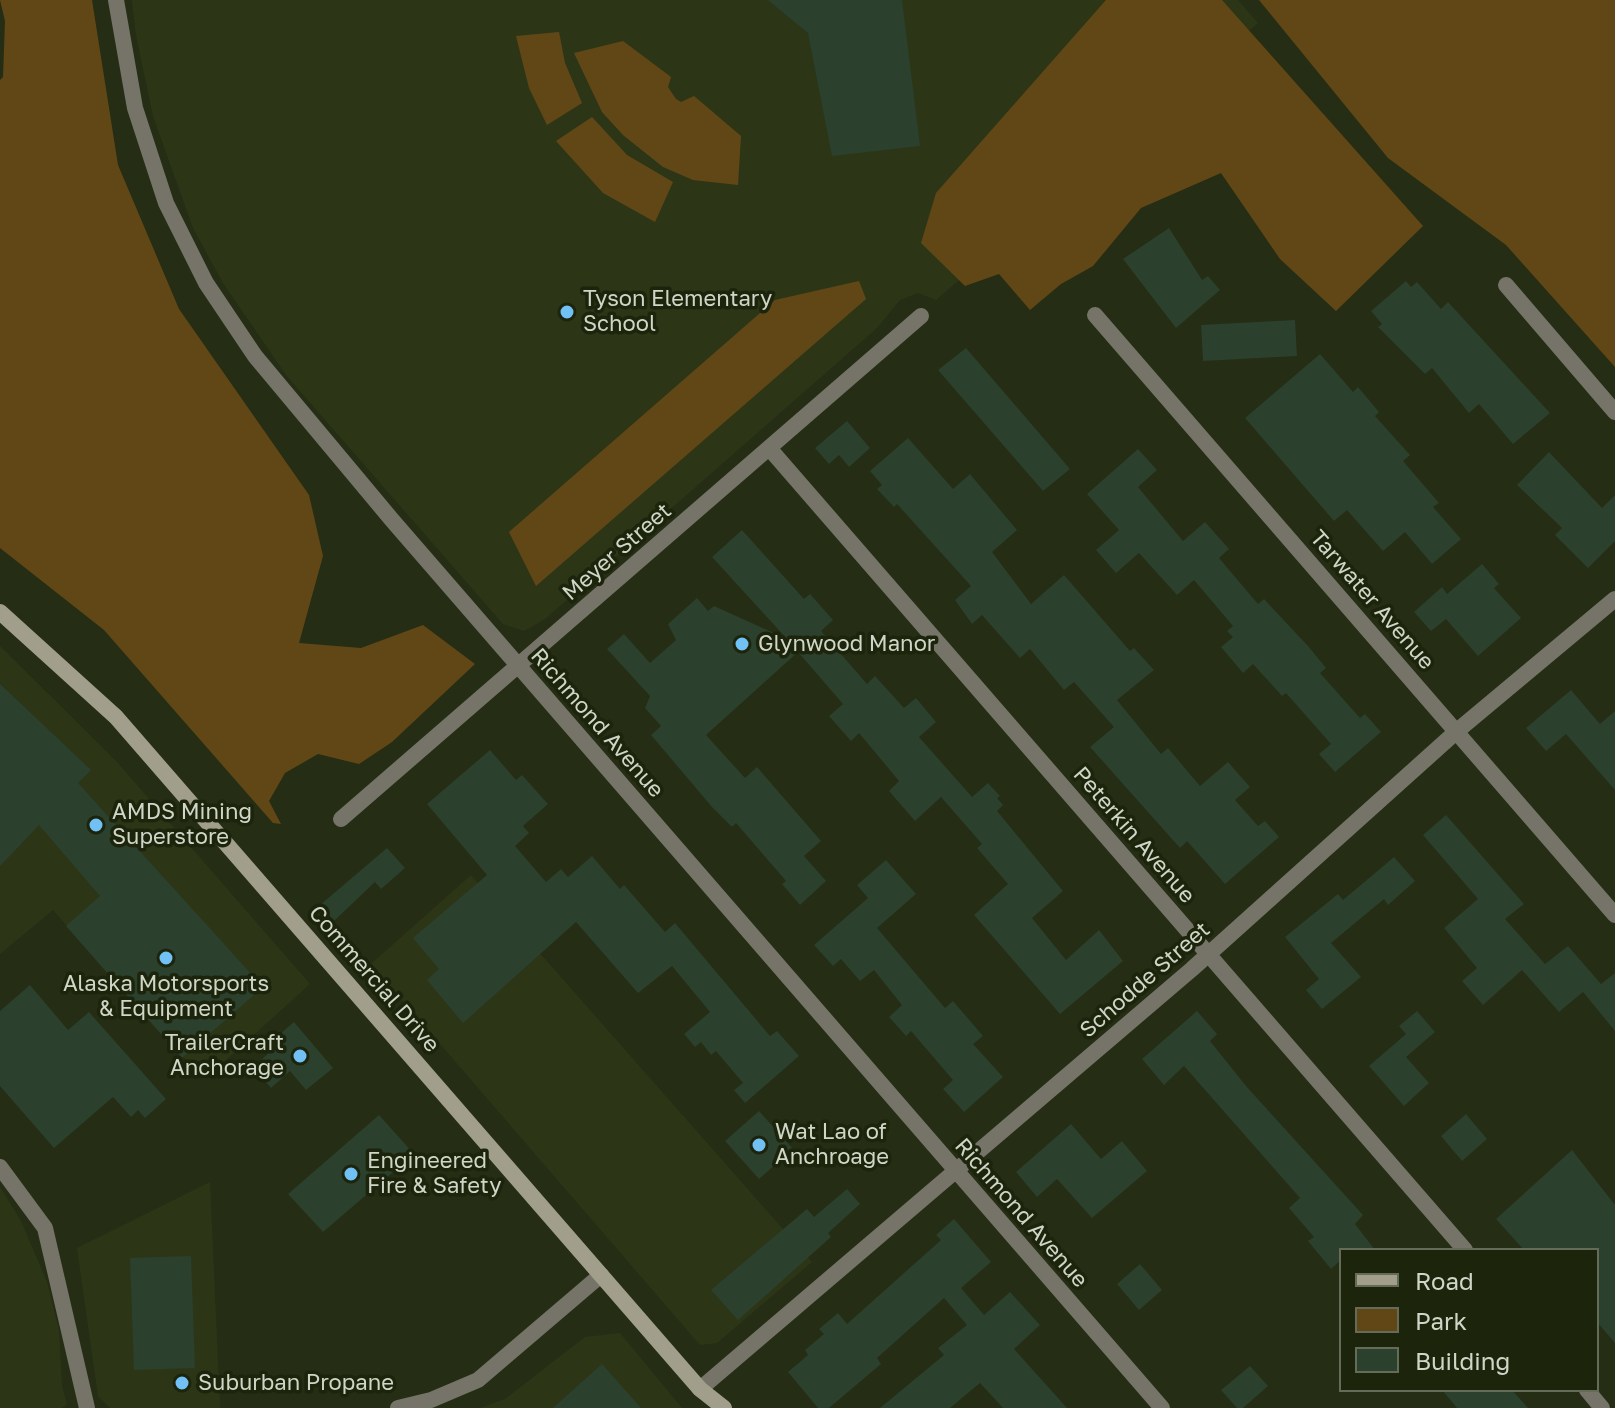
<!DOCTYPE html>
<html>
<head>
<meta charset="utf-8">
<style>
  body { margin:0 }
  #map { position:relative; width:1615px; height:1408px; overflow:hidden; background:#252d15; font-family:"Golos Text",sans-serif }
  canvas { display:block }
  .legend { position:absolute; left:1339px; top:1248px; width:260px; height:144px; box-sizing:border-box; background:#1c240c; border:2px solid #646b57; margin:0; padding:10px 14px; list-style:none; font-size:24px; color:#d0d6c7 }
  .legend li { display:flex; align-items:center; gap:16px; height:40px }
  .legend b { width:40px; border:2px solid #646b57 }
</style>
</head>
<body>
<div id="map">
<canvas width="1615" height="1408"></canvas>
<ul class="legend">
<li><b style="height:10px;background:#a19f8b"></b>Road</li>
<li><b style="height:22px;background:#624716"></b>Park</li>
<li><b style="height:22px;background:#2b402d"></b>Building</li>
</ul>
</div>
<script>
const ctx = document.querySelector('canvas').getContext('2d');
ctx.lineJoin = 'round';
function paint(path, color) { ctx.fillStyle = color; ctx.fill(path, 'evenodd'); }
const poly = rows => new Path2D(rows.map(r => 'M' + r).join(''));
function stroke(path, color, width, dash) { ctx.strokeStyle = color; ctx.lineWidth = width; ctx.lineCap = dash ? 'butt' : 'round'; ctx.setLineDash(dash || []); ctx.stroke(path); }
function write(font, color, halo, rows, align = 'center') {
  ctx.font = font + ' "Golos Text",sans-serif'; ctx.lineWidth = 7; ctx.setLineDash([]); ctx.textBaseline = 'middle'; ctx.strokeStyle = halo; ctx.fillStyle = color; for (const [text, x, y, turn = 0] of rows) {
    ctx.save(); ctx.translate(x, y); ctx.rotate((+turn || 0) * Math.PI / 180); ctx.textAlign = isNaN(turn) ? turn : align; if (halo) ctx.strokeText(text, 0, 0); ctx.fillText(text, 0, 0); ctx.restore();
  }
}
paint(poly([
  [132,0,1238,0,1258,23,936,300,918,293,900,300,877,328,545,619,524,631,503,624,286,375,223,283,193,228,153,116,136,35],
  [0,646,116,761,310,984,204,1080,53,910,0,954],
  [471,875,812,1262,717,1343,700,1345,371,964],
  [210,1182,220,1408,110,1408,98,1396,77,1248],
  [0,1187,21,1221,47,1282,59,1330,62,1386,67,1404,62,1408,0,1408],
  [620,1333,682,1408,480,1408,505,1399,585,1337]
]), '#2c3617');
paint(poly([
  [0,0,92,0,118,165,179,309,309,495,323,556,299,643,361,648,423,625,475,664,392,742,359,764,318,754,285,773,269,801,281,824,273,823,104,630,0,548,0,80,3,77,5,21],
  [1106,0,1222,0,1423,226,1336,311,1280,259,1221,173,1141,208,1093,266,1061,284,1030,310,999,274,965,286,921,243,936,193],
  [1259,0,1615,0,1615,367,1506,245,1388,158],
  [559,32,565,63,582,103,547,125,529,88,516,36],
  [623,41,671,77,668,87,676,99,681,102,694,96,741,136,738,185,693,180,663,167,623,135,602,112,574,53],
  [592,117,627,155,673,182,655,222,603,193,556,141],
  [859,281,866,299,536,586,509,532,775,300]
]), '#624716');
paint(poly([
  [768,0,902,0,920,146,832,156,808,33],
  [1169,228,1202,280,1208,276,1220,290,1176,328,1123,259],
  [1406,281,1411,287,1417,282,1441,309,1448,302,1550,413,1513,444,1479,404,1469,413,1432,368,1425,374,1378,327,1382,324,1371,311],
  [1295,320,1297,356,1203,361,1201,325],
  [966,348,1070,469,1043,491,938,370],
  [1320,354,1353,392,1358,387,1379,412,1375,416,1410,455,1403,461,1439,503,1433,507,1461,539,1432,564,1405,532,1383,551,1347,510,1334,521,1245,418],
  [847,421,870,448,849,467,839,455,829,464,815,448],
  [908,438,953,489,970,474,1017,530,992,552,1031,604,1064,575,1130,651,1134,648,1154,670,1117,700,1161,754,1168,748,1200,786,1228,762,1250,787,1235,800,1258,826,1265,821,1279,837,1225,884,1187,841,1180,848,1090,747,1114,727,1074,682,1064,690,1030,649,1020,658,982,615,972,624,955,600,971,586,897,504,894,507,877,489,882,485,870,471],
  [1138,449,1157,470,1138,487,1183,541,1205,522,1229,549,1219,558,1258,604,1264,599,1308,646,1326,668,1320,673,1360,718,1365,714,1381,732,1335,772,1319,754,1331,744,1286,693,1282,696,1253,664,1243,673,1221,647,1233,637,1227,631,1233,626,1194,580,1177,595,1139,553,1116,573,1096,550,1119,530,1087,494],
  [1549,452,1602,508,1615,495,1615,541,1588,568,1555,535,1562,528,1517,485],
  [742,530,804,599,810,594,833,620,821,631,867,684,875,676,904,708,916,698,936,722,919,737,972,797,988,783,1000,796,997,798,1003,805,997,811,1063,891,1032,918,1066,960,1099,930,1123,961,1060,1014,974,915,1008,884,977,848,982,844,941,797,915,821,889,791,899,781,859,733,851,741,829,716,843,704,798,652,706,735,745,778,757,767,821,841,804,856,826,881,800,905,782,884,786,881,736,823,732,827,712,807,651,735,661,726,645,708,650,696,607,649,624,634,650,663,676,640,668,624,697,598,708,611,714,606,787,639,712,557],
  [1482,564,1499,584,1494,588,1521,618,1478,656,1446,619,1431,631,1414,612,1442,587,1447,594],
  [0,684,91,770,78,783,263,987,182,1058,66,926,100,896,39,825,0,866],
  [1571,690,1600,724,1615,711,1615,790,1566,734,1546,751,1526,728],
  [490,750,516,780,522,775,548,804,523,826,529,833,515,846,546,882,561,869,568,877,592,856,620,889,624,885,665,932,675,923,770,1036,777,1031,799,1056,745,1103,734,1090,743,1083,716,1051,711,1055,701,1042,695,1047,684,1034,710,1012,672,966,638,993,576,922,463,1023,427,980,439,969,413,938,487,875,427,804],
  [1446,815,1524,904,1505,919,1545,964,1568,946,1601,984,1615,973,1615,1031,1583,992,1559,1012,1522,970,1483,1005,1462,981,1477,968,1444,928,1478,899,1423,835],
  [387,848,405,868,381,889,375,882,334,921,320,905],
  [1394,857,1415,881,1388,905,1384,899,1331,943,1361,977,1322,1009,1306,990,1319,979,1285,937,1338,894,1343,900],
  [886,860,916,894,877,928,945,1008,953,1001,983,1036,973,1044,1003,1077,964,1112,943,1089,953,1080,911,1031,906,1036,889,1017,902,1005,874,970,860,981,841,959,833,966,814,945,868,898,857,885],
  [30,985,68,1030,89,1012,166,1099,145,1118,138,1110,131,1117,113,1097,54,1148,0,1086,0,1011],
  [1197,1011,1217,1034,1210,1041,1246,1086,1363,1215,1355,1224,1375,1250,1341,1250,1341,1260,1331,1269,1308,1241,1314,1237,1289,1208,1300,1198,1184,1066,1164,1085,1142,1059],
  [1417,1011,1435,1032,1406,1057,1429,1083,1404,1106,1369,1066,1406,1034,1399,1026],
  [294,1022,333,1068,306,1090,290,1071,271,1088,253,1067,272,1050,267,1045],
  [759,1111,793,1149,759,1179,725,1141],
  [1466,1114,1487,1139,1462,1161,1441,1136],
  [379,1115,414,1154,323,1232,288,1194],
  [1071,1124,1101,1159,1122,1141,1147,1171,1092,1218,1057,1179,1037,1197,1016,1172],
  [1572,1150,1615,1205,1615,1343,1597,1322,1597,1250,1524,1250,1496,1219],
  [847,1189,860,1204,828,1233,831,1237,738,1320,711,1290,807,1209,814,1217],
  [954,1219,991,1262,961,1288,984,1315,1010,1292,1040,1325,1014,1349,1067,1408,1003,1408,980,1383,950,1408,880,1408,944,1355,938,1348,967,1325,944,1298,877,1358,881,1364,829,1408,818,1408,788,1372,808,1355,805,1350,824,1334,819,1329,838,1313,847,1324,941,1240,936,1235],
  [191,1256,195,1368,134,1370,130,1258],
  [1140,1264,1162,1290,1139,1310,1117,1284],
  [602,1364,641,1408,553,1408],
  [1250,1366,1268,1386,1243,1408,1237,1408,1221,1390],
  [1442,1390,1512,1390,1528,1408,1457,1408]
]), '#2b402d');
stroke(poly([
  [116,0,135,108,166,203,206,283,255,356,392,520,1162,1408],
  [1506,285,1615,412],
  [1095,315,1615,915],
  [769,448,1465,1250],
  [341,819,921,316],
  [0,1167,45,1228,87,1408],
  [700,1389,1192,969,1457,731,1615,599],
  [1587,1390,1602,1408],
  [398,1408,431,1400,478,1380,601,1275]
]), '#767468', 16);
stroke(poly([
  [0,612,116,717,700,1389,724,1408]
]), '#a19f8b', 16);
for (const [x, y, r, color] of [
  [567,312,8,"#72c1f5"],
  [742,644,8,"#72c1f5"],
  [96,825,8,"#72c1f5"],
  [166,958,8,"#72c1f5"],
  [300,1056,8,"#72c1f5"],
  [759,1145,8,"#72c1f5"],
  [351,1174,8,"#72c1f5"],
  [182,1383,8,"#72c1f5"]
]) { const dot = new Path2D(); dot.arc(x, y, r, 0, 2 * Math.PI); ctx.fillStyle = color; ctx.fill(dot); stroke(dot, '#1c240c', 3); }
write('22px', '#d0d6c7', '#1c240c', [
  ["Tyson Elementary",583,299],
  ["School",583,324],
  ["Glynwood Manor",758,644],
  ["AMDS Mining",112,812],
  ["Superstore",112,837],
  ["Alaska Motorsports",166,984,"center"],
  ["& Equipment",166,1009,"center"],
  ["TrailerCraft",284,1043,"right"],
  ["Anchorage",284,1068,"right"],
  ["Wat Lao of",775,1132],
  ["Anchroage",775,1157],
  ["Engineered",367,1161],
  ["Fire & Safety",367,1186],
  ["Suburban Propane",198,1383]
], 'left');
write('22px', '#d0d6c7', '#1c240c', [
  ["Meyer Street",617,552,-41],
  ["Tarwater Avenue",1372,600,49],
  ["Richmond Avenue",597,723,49],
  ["Peterkin Avenue",1134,835,49],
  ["Commercial Drive",374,979,49],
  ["Schodde Street",1145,980,-41],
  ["Richmond Avenue",1021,1213,49]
]);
</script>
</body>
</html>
